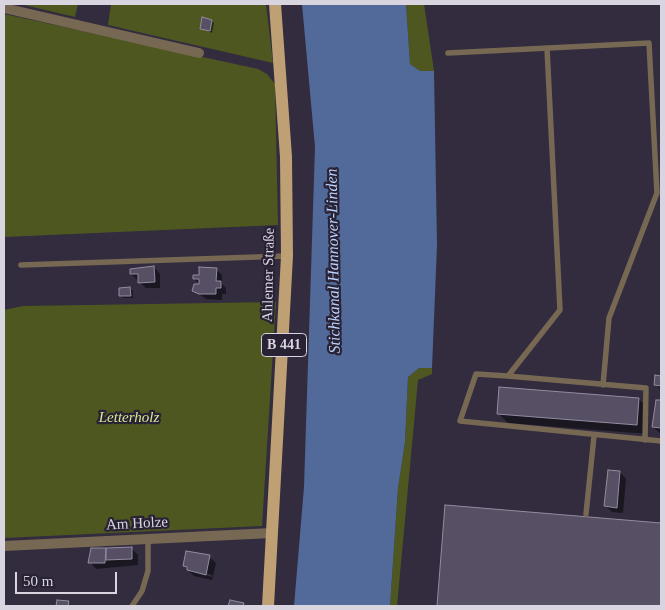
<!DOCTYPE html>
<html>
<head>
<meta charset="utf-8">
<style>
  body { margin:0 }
  #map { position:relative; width:665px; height:610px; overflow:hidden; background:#322c3e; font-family:Georgia,serif }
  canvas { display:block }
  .frame { position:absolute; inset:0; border:5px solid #d8d4e0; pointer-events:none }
  .scale { position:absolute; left:15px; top:572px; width:102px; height:22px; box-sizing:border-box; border:2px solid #d8d4e0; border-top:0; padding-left:6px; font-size:15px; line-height:18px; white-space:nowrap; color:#d8d4e0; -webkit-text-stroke:4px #282234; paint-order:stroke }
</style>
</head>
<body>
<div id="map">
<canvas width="665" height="610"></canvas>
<div class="frame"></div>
<div class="scale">50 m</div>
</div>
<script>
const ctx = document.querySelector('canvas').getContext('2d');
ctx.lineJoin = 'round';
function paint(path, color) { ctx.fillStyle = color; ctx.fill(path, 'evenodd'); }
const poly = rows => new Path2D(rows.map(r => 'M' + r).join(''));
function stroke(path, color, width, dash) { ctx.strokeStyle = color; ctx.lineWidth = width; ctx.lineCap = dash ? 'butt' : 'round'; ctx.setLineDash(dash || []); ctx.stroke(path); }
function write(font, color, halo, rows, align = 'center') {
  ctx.font = font + ' Georgia,serif'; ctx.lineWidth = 4.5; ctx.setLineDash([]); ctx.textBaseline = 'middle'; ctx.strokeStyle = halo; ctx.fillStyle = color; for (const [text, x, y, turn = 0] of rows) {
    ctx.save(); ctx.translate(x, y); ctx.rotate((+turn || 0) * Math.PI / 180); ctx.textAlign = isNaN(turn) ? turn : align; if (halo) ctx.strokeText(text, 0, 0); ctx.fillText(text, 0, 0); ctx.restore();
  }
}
paint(poly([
  [20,4,78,4,75,17],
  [111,4,266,4,273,63,108,25],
  [406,4,424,4,434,71,420,71,410,64],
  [4,14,258,69,267,74,275,84,278,225,4,237],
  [276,302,262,526,4,538,4,310,23,306],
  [419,368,432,368,432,374,418,380,397,606,390,606,398,488,405,442,408,377]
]), '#4f5721');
paint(poly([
  [302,4,406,4,410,64,420,71,434,71,437,245,432,368,419,368,408,377,405,442,398,488,390,606,294,606,304,487,315,147]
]), '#516a9a');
paint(poly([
  [212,21,214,23,212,33,201,28],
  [154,267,160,274,160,288,146,288,131,274],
  [216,269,222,275,222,284,226,288,226,294,222,294,222,300,206,299,194,290,201,285,194,279],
  [130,289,133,291,133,298,123,298,120,295],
  [656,376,661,377,661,390,656,385],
  [639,399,648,409,647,434,508,423,498,413],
  [657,401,661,402,661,434,653,427],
  [620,472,626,479,623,513,612,512,606,506],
  [447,506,661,524,661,606,438,606],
  [132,549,138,555,138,565,96,569,90,562,92,550],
  [209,557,216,563,212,580,194,576,188,570,212,577,212,575,187,569,184,566]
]), '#0007');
const building = poly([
  [202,17,212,20,210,31,200,29,202,17],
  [154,266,155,282,138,283,138,274,130,274,130,269,154,266],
  [199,267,217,268,216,281,221,281,221,288,216,288,216,294,199,294,192,291,194,284,199,284,199,279,193,279,193,275,199,275,199,267],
  [130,287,131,296,119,296,119,288,130,287],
  [655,375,661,376,661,386,654,385,655,375],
  [499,387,639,398,637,425,497,414,499,387],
  [656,400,661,400,661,428,652,427,656,400],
  [608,470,620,471,617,508,604,506,608,470],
  [445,505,661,523,661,606,437,606,445,505],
  [132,547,132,559,106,560,106,548,132,547],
  [91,548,106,548,105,563,88,563,91,548],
  [186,551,210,555,206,575,187,570,187,567,183,566,186,551],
  [57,600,69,601,68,606,56,606,57,600],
  [230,600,244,603,243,606,228,606,230,600]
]);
paint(building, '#575064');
stroke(building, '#938ca2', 1);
stroke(poly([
  [547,48,560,310,508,376,476,374,460,421,661,441],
  [448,53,649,43,657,193,609,318,603,385],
  [21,265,286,256],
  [508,376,646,388,645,440],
  [586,514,594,436],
  [132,606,142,591,148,571,148,539]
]), '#776853', 5.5);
stroke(poly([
  [4,8,199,53],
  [4,546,272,533]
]), '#776853', 10);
stroke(poly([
  [268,606,287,256,286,157,275,4]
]), '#bea074', 12);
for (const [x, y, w] of [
  [284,345,45]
]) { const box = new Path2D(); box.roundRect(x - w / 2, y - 11.5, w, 23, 4); ctx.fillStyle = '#282234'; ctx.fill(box); stroke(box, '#d8d4e0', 1); }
write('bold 14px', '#d8d4e0', null, [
  ["B 441",284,345]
]);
write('15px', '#d8d4e0', '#282234', [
  ["Ahlemer Straße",269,275,-89],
  ["Am Holze",137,524,-3]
]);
write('italic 15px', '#d9e992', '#282234', [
  ["Letterholz",129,418]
]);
write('italic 16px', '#bad2fe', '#282234', [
  ["Stichkanal Hannover-Linden",334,261,-91]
]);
</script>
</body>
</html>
